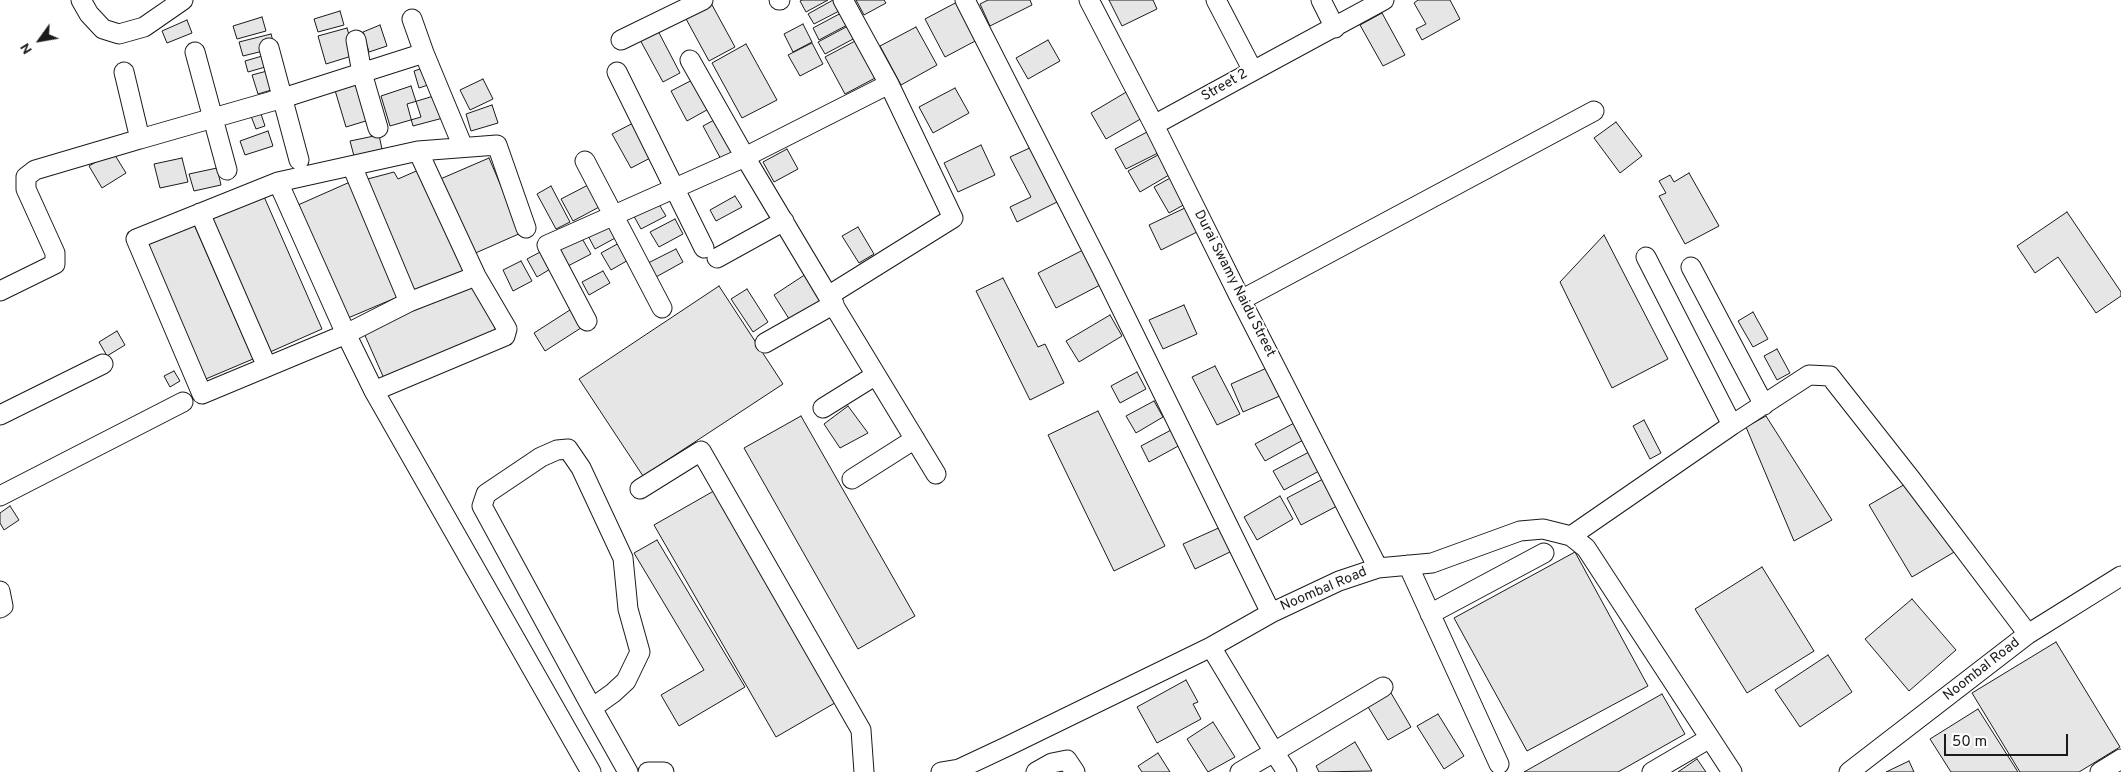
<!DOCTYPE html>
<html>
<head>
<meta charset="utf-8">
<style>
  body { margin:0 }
  #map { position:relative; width:2121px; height:772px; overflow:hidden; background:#fff; font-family:Overpass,sans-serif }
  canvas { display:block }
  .north { position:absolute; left:15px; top:15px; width:50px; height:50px; -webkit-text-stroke:4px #fff; paint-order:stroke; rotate:238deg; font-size:14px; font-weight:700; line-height:20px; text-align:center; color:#1a1a1a }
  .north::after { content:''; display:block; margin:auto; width:18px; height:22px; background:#1a1a1a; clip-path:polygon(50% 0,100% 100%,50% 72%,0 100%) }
  .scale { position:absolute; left:1944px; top:734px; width:124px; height:22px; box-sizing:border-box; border:2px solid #1a1a1a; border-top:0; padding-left:6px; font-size:15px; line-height:18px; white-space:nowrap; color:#1a1a1a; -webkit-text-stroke:4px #fff; paint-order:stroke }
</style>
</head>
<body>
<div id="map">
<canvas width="2121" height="772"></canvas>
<div class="north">N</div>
<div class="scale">50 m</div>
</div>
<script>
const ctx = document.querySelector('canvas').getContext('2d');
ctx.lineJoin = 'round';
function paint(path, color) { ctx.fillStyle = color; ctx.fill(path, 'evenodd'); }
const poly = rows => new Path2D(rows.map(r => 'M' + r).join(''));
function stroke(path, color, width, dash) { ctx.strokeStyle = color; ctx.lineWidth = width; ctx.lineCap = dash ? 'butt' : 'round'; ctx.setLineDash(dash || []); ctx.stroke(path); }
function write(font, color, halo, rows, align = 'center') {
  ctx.font = font + ' Overpass,sans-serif'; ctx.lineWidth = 4; ctx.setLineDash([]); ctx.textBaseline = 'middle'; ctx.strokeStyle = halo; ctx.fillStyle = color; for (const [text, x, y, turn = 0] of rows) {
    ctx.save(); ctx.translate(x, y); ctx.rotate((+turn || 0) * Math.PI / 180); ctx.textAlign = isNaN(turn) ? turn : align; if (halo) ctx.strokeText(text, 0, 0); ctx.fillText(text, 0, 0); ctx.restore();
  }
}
const building = poly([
  [802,0,828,0,806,12,800,1,802,0],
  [833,0,836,0,841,10,814,24,808,14,833,0],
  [856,0,884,0,886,3,864,15,856,0],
  [988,0,1030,0,1032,5,990,26,980,4,988,0],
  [1109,0,1153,0,1157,9,1122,26,1109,0],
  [1418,0,1450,0,1460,19,1422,40,1416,29,1426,24,1414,3,1418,0],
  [959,1,979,39,945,57,925,19,959,1],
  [711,3,735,47,709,61,685,17,711,3],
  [340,11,344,25,318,32,314,19,340,11],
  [843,12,849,24,819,40,813,28,843,12],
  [1382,13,1405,55,1383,66,1360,25,1382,13],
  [262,17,266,31,237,39,233,26,262,17],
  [187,20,192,33,167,43,162,31,187,20],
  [803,24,812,42,793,52,784,34,803,24],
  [380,25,387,46,369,52,363,32,380,25],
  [848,26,855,38,825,54,818,42,848,26],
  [916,27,937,65,901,85,880,46,916,27],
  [347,28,355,55,326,64,318,36,347,28],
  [657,29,680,73,663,82,639,38,657,29],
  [271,34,275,48,243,56,239,42,271,34],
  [857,40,877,77,845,94,825,57,857,40],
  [1048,40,1060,61,1028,79,1016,58,1048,40],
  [812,43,823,64,800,76,788,55,812,43],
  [746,44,777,100,742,118,712,63,746,44],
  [276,52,279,63,248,72,245,61,276,52],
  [282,67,288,85,258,94,252,75,282,67],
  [426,67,431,84,419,88,414,71,426,67],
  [698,77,714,106,687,121,671,91,698,77],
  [483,79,493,99,470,110,460,90,483,79],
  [357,81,369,120,346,127,334,87,357,81],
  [411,86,421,117,390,126,381,96,411,86],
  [955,88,969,113,933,133,919,107,955,88],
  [1128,91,1144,117,1106,139,1091,113,1128,91],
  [437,95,443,118,413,126,407,104,437,95],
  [492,105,498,123,471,131,466,114,492,105],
  [259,108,265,126,256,129,249,111,259,108],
  [716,119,736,156,723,163,703,126,716,119],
  [637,121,656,155,631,168,612,134,637,121],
  [1616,122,1642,156,1620,173,1594,138,1616,122],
  [268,131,273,146,245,155,240,141,268,131],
  [1147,132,1158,153,1126,169,1115,149,1147,132],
  [379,135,382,149,354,156,350,141,379,135],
  [981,145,995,175,958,192,944,163,981,145],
  [1034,146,1061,200,1017,222,1010,207,1031,197,1010,157,1034,146],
  [787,149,798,169,774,182,763,162,787,149],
  [113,152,126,173,102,188,89,166,113,152],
  [1158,155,1169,175,1140,192,1128,171,1158,155],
  [182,158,188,182,160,188,154,164,182,158],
  [489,158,521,233,471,255,438,180,489,158],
  [217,168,221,185,194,191,189,174,217,168],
  [421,169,465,270,413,292,364,180,394,172,398,179,421,169],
  [1689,173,1719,226,1685,244,1659,196,1666,193,1659,181,1670,175,1674,182,1689,173],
  [1172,177,1187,203,1169,213,1154,187,1172,177],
  [350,182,400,296,348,318,298,205,350,182],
  [590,184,601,206,573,221,561,199,590,184],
  [551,186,570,222,556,229,537,194,551,186],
  [262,192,322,329,270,352,210,215,262,192],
  [735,196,742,207,716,221,710,210,735,196],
  [657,201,666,216,641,229,631,211,657,201],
  [1187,207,1199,231,1161,250,1149,225,1187,207],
  [2067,212,2121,292,2121,296,2096,313,2058,257,2035,273,2017,246,2067,212],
  [675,219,683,234,659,247,650,232,675,219],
  [608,220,617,237,595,249,586,232,608,220],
  [193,222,253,359,201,381,141,245,193,222],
  [858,227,874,254,859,263,842,236,858,227],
  [580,235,591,254,568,266,558,247,580,235],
  [1604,235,1668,359,1612,388,1560,282,1604,235],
  [621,242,630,259,611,270,601,253,621,242],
  [676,249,683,262,656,277,648,263,676,249],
  [1083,250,1102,284,1056,308,1038,273,1083,250],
  [542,251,552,268,537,277,527,259,542,251],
  [521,261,532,281,513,291,503,270,521,261],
  [603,271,610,283,589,295,582,282,603,271],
  [806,274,823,301,791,322,774,295,806,274],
  [1003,278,1038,347,1045,344,1064,383,1030,400,976,291,1003,278],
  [475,282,498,335,386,383,363,331,475,282],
  [719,286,783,384,643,476,579,379,719,286],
  [747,289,768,322,753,332,731,299,747,289],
  [1184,305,1197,334,1163,349,1149,320,1184,305],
  [573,308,584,326,545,351,534,333,573,308],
  [1753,312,1768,339,1753,347,1738,321,1753,312],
  [1110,315,1122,336,1079,362,1066,341,1110,315],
  [117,331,125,345,107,356,99,342,117,331],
  [1777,349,1790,373,1777,380,1764,356,1777,349],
  [1215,366,1240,414,1217,425,1192,377,1215,366],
  [1269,367,1282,395,1243,412,1231,384,1269,367],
  [174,371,180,381,170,387,164,376,174,371],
  [1137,372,1146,389,1120,403,1111,386,1137,372],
  [1154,401,1163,417,1136,433,1126,416,1154,401],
  [848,406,868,433,840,448,824,424,848,406],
  [1098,411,1165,546,1114,571,1048,435,1098,411],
  [801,416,915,616,858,649,744,448,801,416],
  [1766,416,1832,520,1794,541,1746,427,1766,416],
  [1644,420,1661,453,1650,459,1633,426,1644,420],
  [1296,422,1305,439,1265,461,1255,444,1296,422],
  [1173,429,1182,444,1149,462,1141,446,1173,429],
  [1309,452,1319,471,1284,490,1273,471,1309,452],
  [1323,479,1337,506,1301,525,1287,498,1323,479],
  [1907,483,1956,551,1912,577,1869,505,1907,483],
  [719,488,840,700,776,737,654,525,719,488],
  [1280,496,1293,519,1257,540,1244,517,1280,496],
  [10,506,19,520,4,530,0,523,0,513,10,506],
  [1223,526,1234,550,1195,569,1183,544,1223,526],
  [657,540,745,687,679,726,661,695,704,670,634,553,657,540],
  [1575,552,1648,686,1527,751,1454,618,1575,552],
  [1762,567,1814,651,1747,693,1695,609,1762,567],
  [1912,599,1956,650,1909,691,1865,639,1912,599],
  [2056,642,2120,747,2079,772,2020,772,1972,693,2056,642],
  [1828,655,1852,692,1800,727,1775,690,1828,655],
  [1186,680,1198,702,1193,704,1201,719,1157,743,1137,707,1186,680],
  [1391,693,1411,727,1388,740,1368,707,1391,693],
  [1662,694,1685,734,1618,772,1524,772,1662,694],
  [1978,709,2018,772,1951,772,1930,739,1978,709],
  [1438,714,1464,756,1444,769,1417,726,1438,714],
  [1213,722,1235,757,1208,772,1187,739,1213,722],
  [1355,742,1372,771,1319,772,1316,766,1355,742],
  [1158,753,1170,772,1142,772,1138,766,1158,753],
  [1697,759,1706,772,1678,772,1697,759],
  [1909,761,1914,772,1886,772,1909,761]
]);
paint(building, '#e6e6e6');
stroke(building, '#1a1a1a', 1);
const minor = poly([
  [81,0,89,14,103,29,119,34,144,27,183,0],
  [779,0,780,0],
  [965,0,1102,269,1271,613],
  [1089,0,1154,125,1241,300,1378,568],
  [1321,0,1335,28],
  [412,19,424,53],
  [356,40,362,73,378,128],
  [621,40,703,0],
  [269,48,299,160],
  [195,52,227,170],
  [690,60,745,157,828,296,953,218,889,84,843,0],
  [1253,71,1384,0],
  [617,72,704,248],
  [1154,125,1253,71,1216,0],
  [140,139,283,98,424,53,463,147],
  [585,161,662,308],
  [352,166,409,302],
  [278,182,346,334,374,391,591,772],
  [200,213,267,367],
  [1646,257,1732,425],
  [717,258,784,221],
  [1691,267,1764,405],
  [476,276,409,302,346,334,202,394,136,239,278,182,418,151,497,145,526,228],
  [0,291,55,264,55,253,26,189,26,177,35,170,140,139,124,72],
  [828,296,936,474],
  [1241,300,1594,111],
  [587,321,547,245,745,157,889,84],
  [765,343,834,304],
  [374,391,505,336,507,329,476,276,418,151],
  [823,408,876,375],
  [0,415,103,364],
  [852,479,915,439],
  [640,489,701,451,861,730,864,772],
  [0,496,183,402],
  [1571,536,1732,425,1809,375,1830,376,1911,479,2028,634],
  [1408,565,1499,764],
  [0,591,3,606,0,608],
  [1430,614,1544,553],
  [1211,647,1274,752,1240,772],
  [592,708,613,693,626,681,640,652,628,609,623,558,581,468,568,449,557,450,541,457,486,494,482,506,562,653,592,708,628,772],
  [648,772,664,772],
  [941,772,959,769,1008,746,1211,647,1271,613,1339,581,1378,568,1432,563,1520,531,1543,529,1571,536,1586,548,1732,772],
  [1036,772,1052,763,1067,760,1075,772],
  [1287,772,1274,752,1383,687],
  [1652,772,1710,738],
  [1849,772,2028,634,2121,576],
  [2100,772,2121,759]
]);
stroke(minor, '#1a1a1a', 21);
stroke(minor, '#fff', 19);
write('14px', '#1a1a1a', '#fff', [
  ["Street 2",1225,86,-30],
  ["Durai Swamy Naidu Street",1234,284,63],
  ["Noombal Road",1324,590,-23],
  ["Noombal Road",1982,670,-38]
]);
</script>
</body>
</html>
